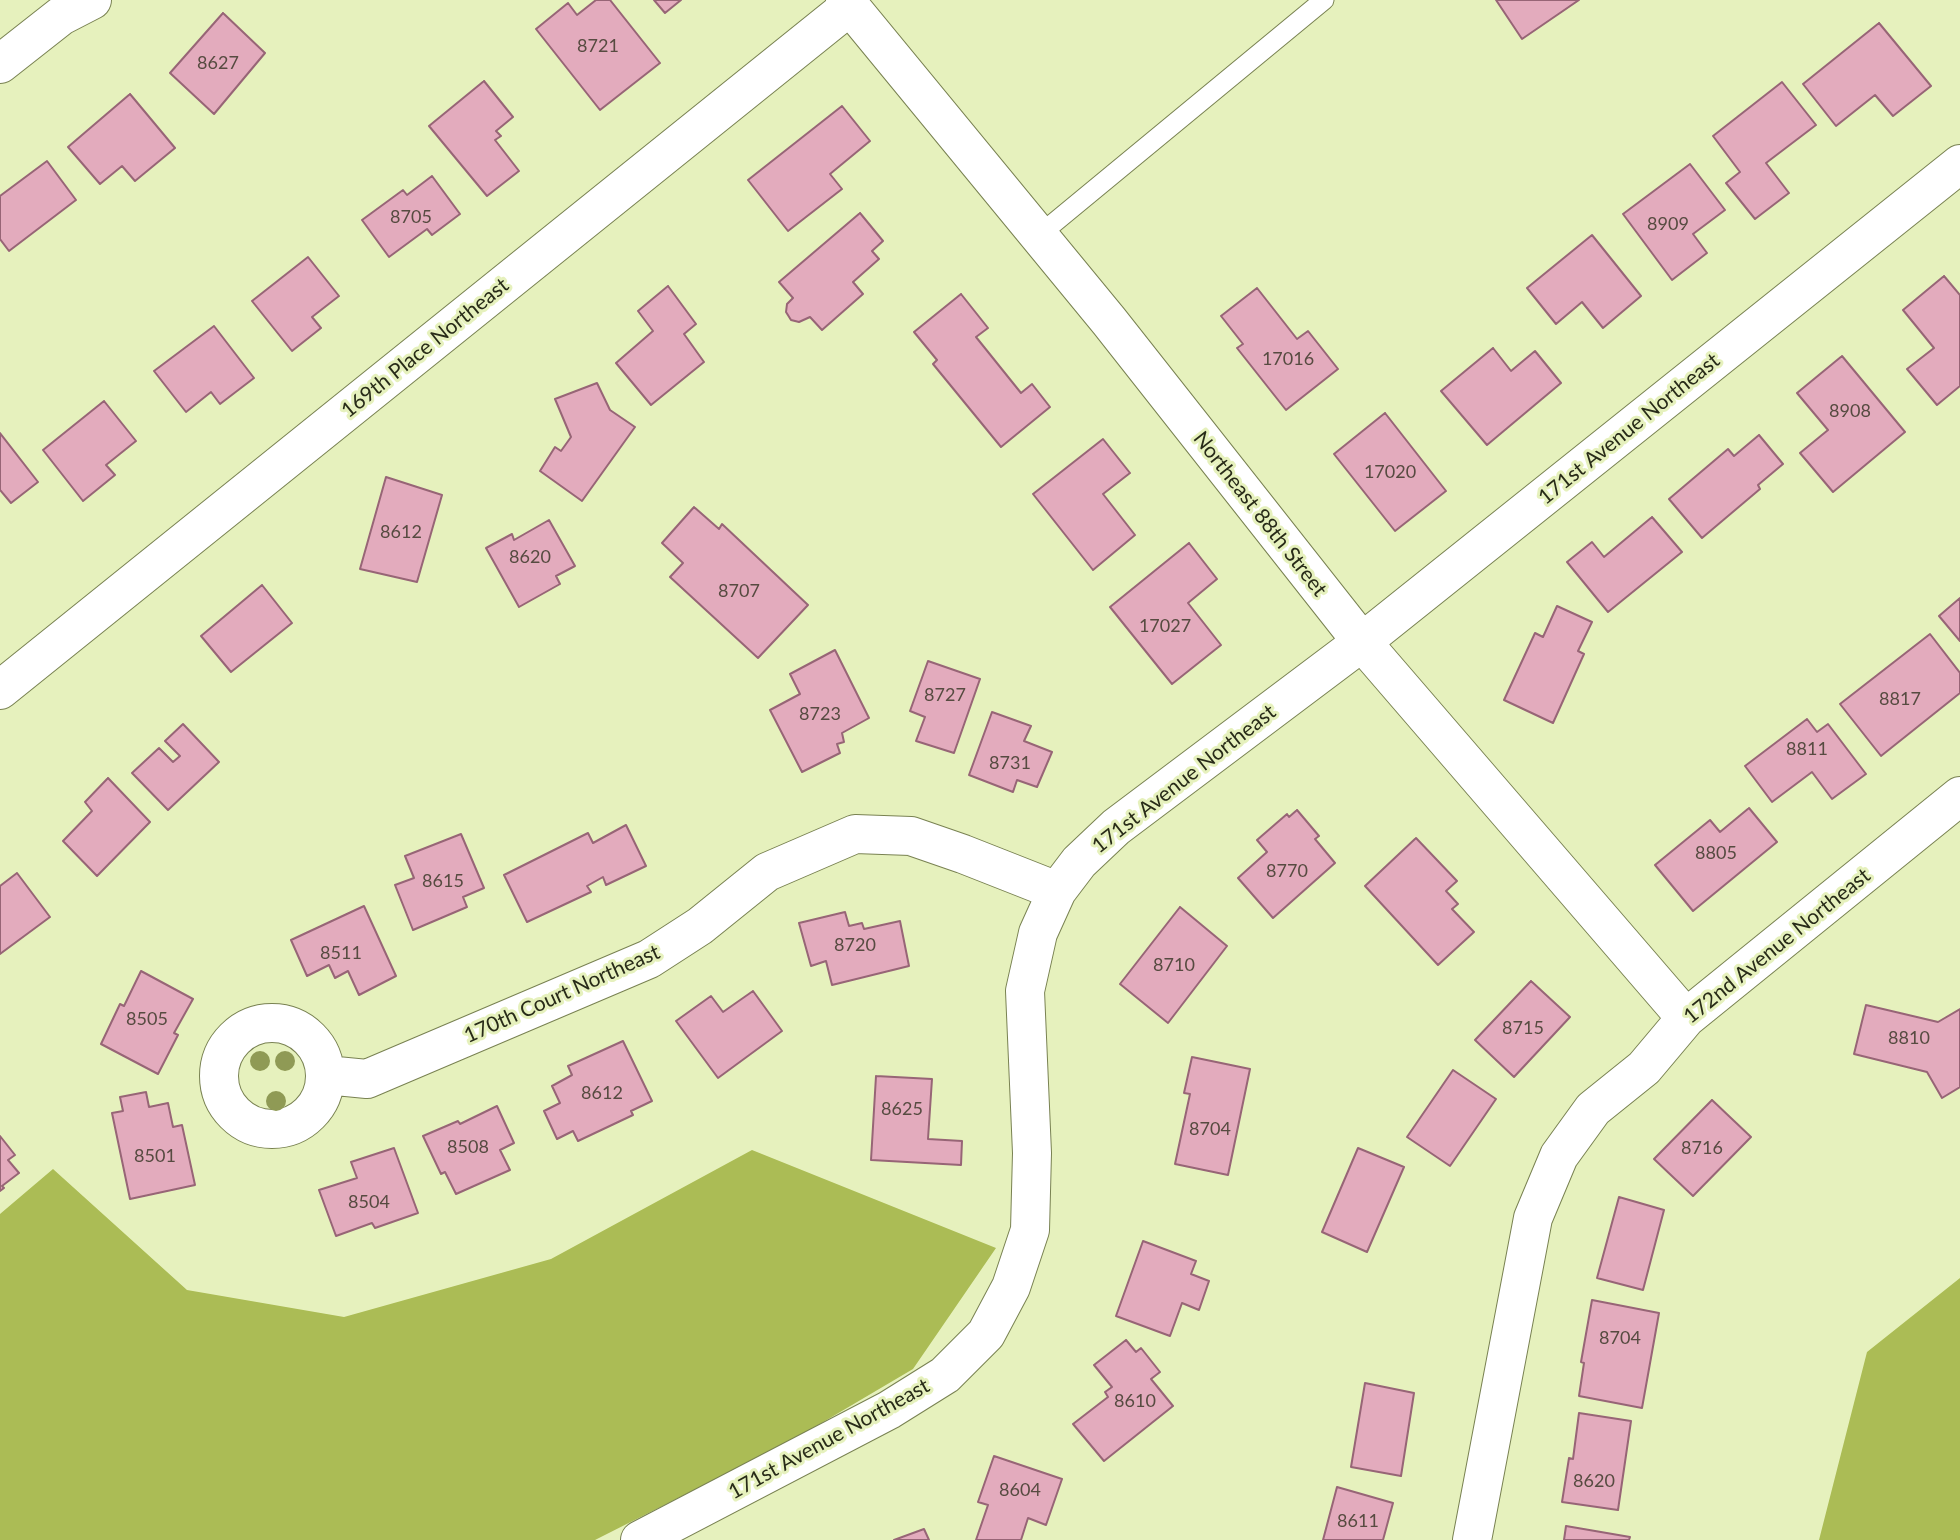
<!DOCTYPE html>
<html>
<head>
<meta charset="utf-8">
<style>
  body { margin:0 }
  canvas { display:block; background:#e6f1bd }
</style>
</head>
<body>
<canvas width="1960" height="1540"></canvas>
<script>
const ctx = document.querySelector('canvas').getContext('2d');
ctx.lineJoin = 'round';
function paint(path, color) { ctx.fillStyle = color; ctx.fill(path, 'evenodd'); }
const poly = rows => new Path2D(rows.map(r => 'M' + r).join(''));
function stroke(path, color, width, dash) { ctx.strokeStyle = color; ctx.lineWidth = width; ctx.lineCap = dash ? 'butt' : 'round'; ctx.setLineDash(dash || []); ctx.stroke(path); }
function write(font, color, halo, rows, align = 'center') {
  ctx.font = font + ' Lato,sans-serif'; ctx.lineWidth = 6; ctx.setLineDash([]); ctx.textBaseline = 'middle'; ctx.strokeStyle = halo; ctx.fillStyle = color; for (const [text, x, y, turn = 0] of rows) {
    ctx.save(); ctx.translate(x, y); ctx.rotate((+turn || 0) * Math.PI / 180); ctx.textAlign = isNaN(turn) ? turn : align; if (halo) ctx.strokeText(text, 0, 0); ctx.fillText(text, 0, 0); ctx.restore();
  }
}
paint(poly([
  [752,1150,996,1248,913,1369,791,1441,595,1540,0,1540,0,1214,53,1169,187,1290,344,1317,551,1259],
  [1960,1278,1960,1540,1819,1540,1867,1352]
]), '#abbc55');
const building = poly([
  [596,0,610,0,660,63,600,110,536,29,568,3,577,15,596,0],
  [654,0,681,0,665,13,654,0],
  [1496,0,1579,0,1522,39,1496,0],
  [223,13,265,53,214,114,170,73,223,13],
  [1879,23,1931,86,1893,116,1875,95,1836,126,1803,84,1879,23],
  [484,81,513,117,496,131,501,136,495,140,519,171,487,196,429,126,484,81],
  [1782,82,1816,125,1766,163,1789,193,1755,219,1726,183,1740,172,1713,136,1782,82],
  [130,94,175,148,135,181,122,166,100,184,68,147,130,94],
  [842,106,870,141,830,174,842,189,788,231,748,180,842,106],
  [47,161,76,200,9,251,0,239,0,196,47,161],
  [1690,164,1725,210,1693,234,1707,253,1672,280,1623,214,1690,164],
  [432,176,460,214,432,235,427,229,389,257,362,220,403,190,407,195,432,176],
  [860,213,883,241,872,251,879,259,853,282,863,294,822,330,810,317,799,322,791,320,786,312,787,304,793,298,779,282,860,213],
  [1592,235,1641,296,1603,328,1582,302,1556,324,1527,288,1592,235],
  [308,257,339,296,312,317,321,328,292,351,252,301,308,257],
  [1944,276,1960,295,1960,386,1937,405,1907,369,1934,348,1903,310,1944,276],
  [668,286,696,324,684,334,704,362,651,405,616,363,653,331,638,311,668,286],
  [1257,288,1297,339,1308,331,1338,369,1286,410,1237,348,1243,344,1221,316,1257,288],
  [961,294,988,328,976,337,1021,393,1032,384,1050,407,1001,447,933,364,937,360,914,332,961,294],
  [214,326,254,378,220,404,211,392,186,412,154,371,214,326],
  [1493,348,1511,371,1535,351,1561,383,1487,445,1441,391,1493,348],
  [1842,356,1905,432,1833,492,1800,453,1828,430,1797,393,1842,356],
  [597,383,610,410,635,427,582,501,540,471,555,447,561,451,571,437,555,399,597,383],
  [104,401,136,441,106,465,115,475,83,501,43,450,104,401],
  [1385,413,1446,491,1395,531,1334,454,1385,413],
  [0,433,38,482,11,503,0,490,0,433],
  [1759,435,1783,464,1758,485,1760,489,1702,538,1669,499,1728,449,1734,456,1759,435],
  [1103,439,1130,473,1103,494,1135,535,1093,570,1033,494,1103,439],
  [386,477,442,495,417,582,360,569,386,477],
  [694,507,719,529,722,524,808,605,758,658,670,577,683,563,662,543,694,507],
  [1652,517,1682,552,1608,612,1567,562,1592,542,1604,557,1652,517],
  [549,520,575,566,556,576,560,584,519,607,486,548,512,534,514,540,549,520],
  [1189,543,1217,579,1188,603,1221,645,1172,684,1110,607,1189,543],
  [262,585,292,623,231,672,201,636,262,585],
  [1960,598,1960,641,1939,616,1960,598],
  [1557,606,1592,622,1578,651,1584,654,1553,723,1504,700,1535,633,1543,637,1557,606],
  [1930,634,1960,673,1960,693,1881,756,1840,704,1930,634],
  [835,650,869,718,842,733,844,742,837,744,840,753,802,772,770,710,800,694,790,674,835,650],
  [928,661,980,679,954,753,916,741,925,717,910,711,928,661],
  [992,712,1031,726,1024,741,1052,752,1037,787,1017,780,1013,792,969,775,992,712],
  [1807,719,1817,732,1828,724,1866,774,1832,799,1812,772,1772,802,1745,766,1807,719],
  [183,724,219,762,168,810,132,773,159,748,173,762,180,756,165,741,183,724],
  [108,778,150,822,97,876,63,841,92,811,85,802,108,778],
  [1749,808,1777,842,1693,911,1655,865,1710,820,1720,832,1749,808],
  [1297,810,1319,836,1315,839,1335,863,1273,918,1238,878,1267,852,1257,840,1287,814,1289,817,1297,810],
  [626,825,646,866,606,885,603,877,587,886,591,892,527,922,504,875,588,833,593,843,626,825],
  [461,834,484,888,463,897,467,907,413,930,395,885,414,878,405,856,461,834],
  [1416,838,1457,881,1446,891,1458,904,1452,909,1474,932,1438,965,1365,886,1416,838],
  [17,873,50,917,0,954,0,886,17,873],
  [364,906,396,976,359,995,348,971,335,978,329,965,307,976,291,940,364,906],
  [1180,907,1227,946,1168,1023,1120,984,1180,907],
  [845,912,849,926,862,923,864,929,900,921,909,966,832,985,826,961,811,966,799,923,845,912],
  [141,971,193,999,174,1033,178,1035,158,1074,101,1044,120,1004,124,1006,141,971],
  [1531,981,1570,1017,1514,1077,1475,1040,1531,981],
  [753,991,782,1031,718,1078,676,1021,711,996,723,1012,753,991],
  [1866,1005,1938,1022,1960,1009,1960,1087,1942,1098,1927,1072,1854,1054,1866,1005],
  [623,1041,652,1101,631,1111,633,1115,578,1141,573,1131,557,1139,544,1111,560,1103,552,1086,572,1075,568,1066,623,1041],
  [1192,1057,1250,1069,1228,1175,1175,1164,1190,1094,1184,1093,1192,1057],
  [1453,1070,1496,1099,1450,1166,1407,1137,1453,1070],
  [876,1076,932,1079,928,1139,962,1141,961,1165,871,1160,876,1076],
  [146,1092,149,1107,168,1103,173,1127,182,1125,195,1185,130,1199,112,1113,123,1111,120,1097,146,1092],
  [1712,1100,1751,1137,1693,1196,1654,1159,1712,1100],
  [497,1106,514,1143,500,1150,510,1170,456,1194,445,1172,441,1174,423,1136,458,1121,460,1124,497,1106],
  [0,1136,15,1155,8,1160,19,1173,2,1186,4,1188,0,1191,0,1136],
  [394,1148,418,1213,375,1228,372,1223,336,1236,319,1190,357,1178,351,1162,394,1148],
  [1358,1148,1404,1167,1367,1252,1322,1232,1358,1148],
  [1619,1197,1664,1210,1643,1290,1597,1278,1619,1197],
  [1143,1241,1196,1261,1191,1274,1209,1281,1199,1310,1182,1303,1170,1336,1116,1316,1143,1241],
  [1592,1300,1659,1313,1642,1408,1579,1396,1584,1363,1581,1362,1592,1300],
  [1126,1340,1136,1352,1141,1348,1160,1372,1151,1379,1173,1406,1104,1461,1073,1424,1108,1397,1105,1392,1112,1387,1094,1365,1126,1340],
  [1365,1383,1414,1393,1401,1476,1351,1467,1365,1383],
  [1579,1413,1631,1421,1618,1510,1562,1502,1569,1458,1573,1459,1579,1413],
  [994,1456,1062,1479,1046,1525,1028,1518,1021,1540,976,1540,988,1505,978,1502,994,1456],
  [1337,1487,1393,1503,1383,1540,1323,1540,1337,1487],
  [1566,1526,1630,1537,1629,1540,1564,1540,1566,1526],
  [924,1529,929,1540,894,1540,924,1529]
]);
paint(building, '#e3abbd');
stroke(building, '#976576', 2);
const lane = poly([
  [1038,236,1324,0]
]);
const street = poly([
  [845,0,1109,321,1362,642,1686,1018],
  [0,64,61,16,92,0],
  [0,690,850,6],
  '219 1076a53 53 0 1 1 106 0a53 53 0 1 1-106 0Z',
  [326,1075,367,1079,649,959,700,926,767,872,855,834,911,836,963,854,1057,891],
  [640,1540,889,1410,945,1375,986,1334,1011,1287,1030,1230,1032,1153,1025,991,1038,933,1057,891,1079,862,1116,827,1362,642,1960,164],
  [1472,1540,1533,1218,1559,1156,1593,1109,1644,1068,1686,1018,1960,796]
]);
stroke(lane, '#798252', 21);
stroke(street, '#798252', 40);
stroke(lane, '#fff', 19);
stroke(street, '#fff', 38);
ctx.fillStyle = '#8f9a55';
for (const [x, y] of [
  [260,1061],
  [285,1061],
  [276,1101]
]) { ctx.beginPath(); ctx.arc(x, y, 10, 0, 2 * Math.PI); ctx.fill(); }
write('18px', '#574b41', null, [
  ["8721",598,46],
  ["8627",218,63],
  ["8705",411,217],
  ["8909",1668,224],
  ["17016",1288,359],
  ["8908",1850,411],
  ["17020",1390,472],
  ["8612",401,532],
  ["8620",530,557],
  ["8707",739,591],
  ["17027",1165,626],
  ["8727",945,695],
  ["8817",1900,699],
  ["8723",820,714],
  ["8811",1807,749],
  ["8731",1010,763],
  ["8805",1716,853],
  ["8770",1287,871],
  ["8615",443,881],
  ["8720",855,945],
  ["8511",341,953],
  ["8710",1174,965],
  ["8505",147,1019],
  ["8715",1523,1028],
  ["8810",1909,1038],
  ["8612",602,1093],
  ["8625",902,1109],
  ["8704",1210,1129],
  ["8508",468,1147],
  ["8716",1702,1148],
  ["8501",155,1156],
  ["8504",369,1202],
  ["8704",1620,1338],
  ["8610",1135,1401],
  ["8620",1594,1481],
  ["8604",1020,1490],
  ["8611",1358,1521]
]);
write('21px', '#282b18', '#e6f1bd', [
  ["169th Place Northeast",425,348,-39],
  ["171st Avenue Northeast",1629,429,-39],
  ["Northeast 88th Street",1260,514,52],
  ["171st Avenue Northeast",1184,779,-38],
  ["172nd Avenue Northeast",1777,946,-39],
  ["170th Court Northeast",562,994,-24],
  ["171st Avenue Northeast",829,1439,-29]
]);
</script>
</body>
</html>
